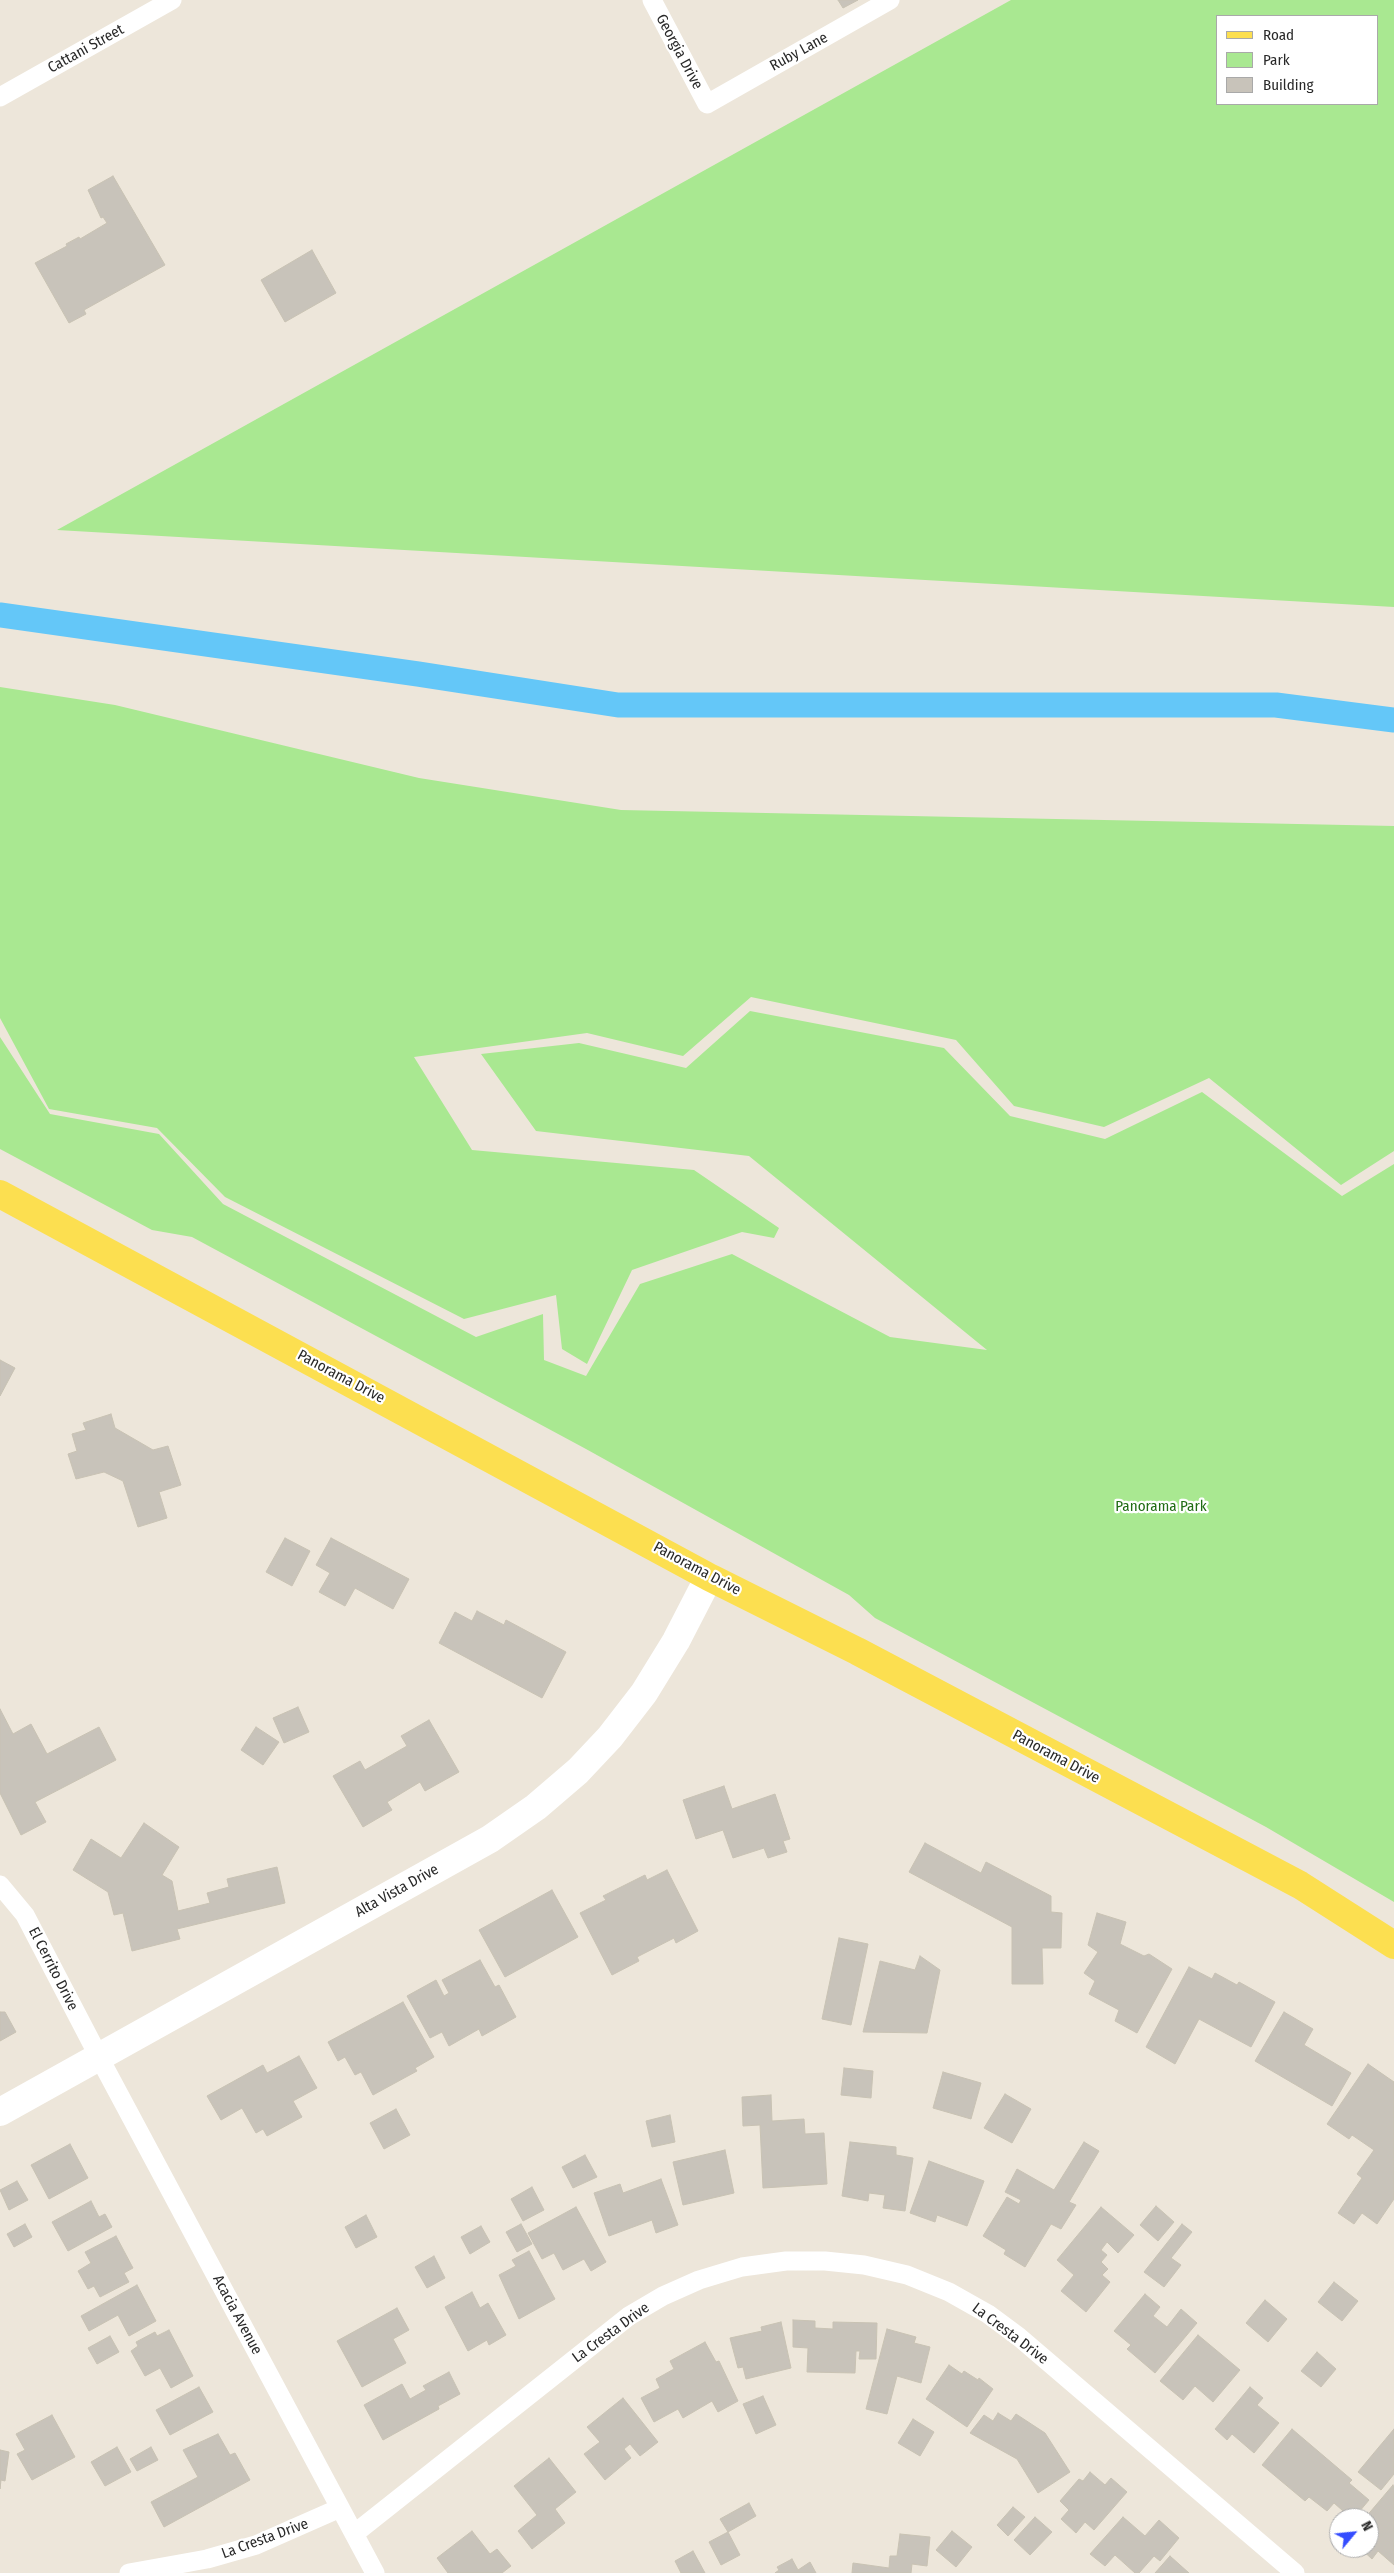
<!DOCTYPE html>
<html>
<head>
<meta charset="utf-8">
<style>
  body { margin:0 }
  #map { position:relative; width:1394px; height:2573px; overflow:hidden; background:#ede6da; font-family:"Fira Sans Condensed",sans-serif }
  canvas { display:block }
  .legend { position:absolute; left:1216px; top:15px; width:162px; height:90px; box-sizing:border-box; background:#fff; border:1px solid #a9a9a9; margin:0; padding:6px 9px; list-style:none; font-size:15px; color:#292929 }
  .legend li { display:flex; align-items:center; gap:10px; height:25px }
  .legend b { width:25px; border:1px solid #a9a9a9 }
  .north { position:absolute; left:1329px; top:2508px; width:50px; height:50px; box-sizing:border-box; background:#fff; border:1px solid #a9a9a9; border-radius:50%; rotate:62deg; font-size:14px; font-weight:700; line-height:20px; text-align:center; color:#292929 }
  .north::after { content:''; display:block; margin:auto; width:18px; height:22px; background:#354dff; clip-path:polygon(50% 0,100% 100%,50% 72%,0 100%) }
</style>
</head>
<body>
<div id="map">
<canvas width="1394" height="2573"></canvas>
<ul class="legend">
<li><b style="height:6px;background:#fcdf50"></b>Road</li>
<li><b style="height:14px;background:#a9e891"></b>Park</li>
<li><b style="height:14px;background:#c8c3ba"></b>Building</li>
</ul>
<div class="north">N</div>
</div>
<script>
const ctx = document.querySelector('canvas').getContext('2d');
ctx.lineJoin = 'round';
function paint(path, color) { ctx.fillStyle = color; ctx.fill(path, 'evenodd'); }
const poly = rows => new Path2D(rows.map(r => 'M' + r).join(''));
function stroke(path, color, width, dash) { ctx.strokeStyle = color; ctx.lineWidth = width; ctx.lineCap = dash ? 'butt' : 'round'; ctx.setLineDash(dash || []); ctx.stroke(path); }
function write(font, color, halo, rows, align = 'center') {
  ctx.font = font + ' "Fira Sans Condensed",sans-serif'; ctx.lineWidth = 4.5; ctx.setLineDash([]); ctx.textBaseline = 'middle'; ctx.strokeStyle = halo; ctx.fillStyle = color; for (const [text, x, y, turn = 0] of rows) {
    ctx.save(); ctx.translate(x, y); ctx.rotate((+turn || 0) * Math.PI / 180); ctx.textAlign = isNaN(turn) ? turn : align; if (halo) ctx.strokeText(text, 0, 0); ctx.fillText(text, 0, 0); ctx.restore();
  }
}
paint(poly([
  [1011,0,1394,0,1394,607,57,530],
  [1218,16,1378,16,1378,104,1218,104],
  [0,687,115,705,419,778,621,810,1394,826,1394,1151,1341,1185,1209,1078,1104,1127,1014,1106,956,1040,751,997,683,1056,587,1033,414,1057,472,1150,694,1170,779,1228,774,1238,742,1232,632,1270,587,1364,562,1349,556,1295,464,1319,225,1197,157,1128,49,1109,0,1018],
  [750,1011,944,1048,1010,1116,1105,1139,1202,1092,1342,1196,1394,1164,1394,1902,1266,1827,875,1618,849,1595,586,1449,192,1237,152,1230,0,1149,0,1037,50,1114,159,1134,223,1204,476,1337,543,1314,544,1360,586,1376,640,1284,732,1254,890,1337,987,1350,749,1156,536,1131,481,1054,579,1043,686,1068]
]), '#a9e891');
stroke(poly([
  [0,615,418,674,618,705,1276,705,1394,720]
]), '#64c7f8', 25);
const building = poly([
  [838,0,858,0,843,8,838,0],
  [113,176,165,265,84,310,86,314,69,323,35,263,67,246,66,244,79,237,80,239,107,223,103,217,101,218,88,190,113,176],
  [312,250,336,293,285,322,261,280,312,250],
  [0,1360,15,1368,0,1396,0,1360],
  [111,1414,115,1428,153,1450,168,1446,181,1485,159,1492,167,1518,138,1527,123,1481,104,1472,76,1479,68,1454,77,1451,72,1434,86,1430,83,1423,111,1414],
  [285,1538,310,1551,292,1586,266,1572,285,1538],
  [331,1538,409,1579,393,1609,355,1588,345,1606,319,1592,330,1573,316,1565,331,1538],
  [477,1611,504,1625,506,1620,566,1652,542,1698,439,1643,455,1612,472,1621,477,1611],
  [298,1707,309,1732,284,1743,273,1718,298,1707],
  [0,1709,13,1734,31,1724,47,1754,99,1727,116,1760,35,1802,46,1822,21,1835,0,1793,0,1709],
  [429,1720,459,1772,425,1791,420,1782,387,1802,392,1810,363,1827,333,1776,360,1761,365,1770,407,1746,401,1736,429,1720],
  [256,1727,279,1742,263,1765,241,1750,256,1727],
  [724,1786,732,1809,775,1794,790,1839,783,1841,787,1852,768,1858,764,1848,733,1858,723,1830,696,1839,683,1800,724,1786],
  [144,1823,179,1847,162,1875,172,1881,178,1911,210,1903,207,1893,229,1887,227,1879,277,1867,285,1903,177,1929,180,1939,132,1951,123,1913,114,1915,108,1892,73,1870,91,1839,121,1858,144,1823],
  [925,1843,981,1873,986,1862,1051,1896,1051,1912,1062,1913,1061,1948,1042,1948,1043,1984,1012,1984,1012,1927,909,1872,925,1843],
  [667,1870,698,1931,676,1943,674,1938,637,1957,639,1961,612,1975,580,1913,606,1900,603,1896,645,1875,647,1880,667,1870],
  [552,1890,578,1937,505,1977,479,1930,552,1890],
  [1097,1913,1126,1922,1120,1944,1144,1956,1149,1954,1172,1969,1137,2033,1115,2021,1119,2010,1089,1994,1095,1981,1084,1973,1098,1952,1088,1945,1097,1913],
  [839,1938,868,1944,851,2025,822,2019,839,1938],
  [920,1956,940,1970,927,2033,863,2032,880,1961,915,1970,920,1956],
  [480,1960,495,1987,499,1985,516,2017,482,2036,479,2029,449,2046,442,2032,430,2038,407,1996,436,1980,444,1996,449,1993,442,1980,480,1960],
  [1189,1967,1212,1979,1215,1973,1237,1985,1239,1982,1275,2002,1251,2047,1199,2019,1175,2064,1146,2047,1189,1967],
  [403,2002,434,2057,415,2068,417,2071,373,2095,361,2072,355,2075,345,2057,338,2061,328,2042,403,2002],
  [0,2012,5,2012,16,2032,0,2041,0,2012],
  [1284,2012,1313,2029,1304,2045,1351,2073,1332,2106,1255,2061,1284,2012],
  [299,2056,317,2088,293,2101,302,2117,267,2136,263,2129,256,2133,242,2108,221,2120,207,2096,263,2065,267,2073,299,2056],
  [1368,2064,1394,2082,1394,2199,1377,2224,1362,2213,1354,2224,1338,2213,1362,2178,1357,2174,1374,2150,1352,2135,1349,2139,1327,2124,1368,2064],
  [844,2068,873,2071,871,2098,841,2095,844,2068],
  [943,2072,981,2083,971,2119,933,2108,943,2072],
  [1005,2094,1031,2109,1012,2143,984,2128,1005,2094],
  [771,2095,772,2121,804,2119,805,2134,824,2133,827,2184,763,2188,760,2125,743,2126,742,2097,771,2095],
  [396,2109,410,2135,384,2149,370,2123,396,2109],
  [670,2115,675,2142,652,2147,646,2121,670,2115],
  [850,2142,896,2147,896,2155,913,2158,905,2211,883,2208,885,2195,869,2193,868,2201,842,2196,850,2142],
  [1084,2142,1099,2151,1069,2202,1076,2205,1061,2229,1051,2224,1025,2267,1004,2254,1006,2250,983,2236,1007,2197,1019,2204,1021,2200,1005,2192,1017,2169,1054,2190,1084,2142],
  [70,2144,88,2178,49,2199,31,2165,70,2144],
  [725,2150,734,2193,683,2205,673,2162,725,2150],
  [585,2155,597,2177,573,2188,562,2167,585,2155],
  [929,2161,984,2181,967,2226,937,2215,935,2222,910,2213,929,2161],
  [661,2179,678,2225,656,2233,652,2220,609,2236,594,2193,620,2184,623,2193,661,2179],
  [17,2181,28,2200,9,2210,0,2190,17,2181],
  [532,2187,544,2210,523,2221,511,2199,532,2187],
  [91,2201,99,2217,105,2214,112,2227,68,2251,52,2222,91,2201],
  [1156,2206,1174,2222,1158,2241,1140,2225,1156,2206],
  [576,2207,606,2262,591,2271,584,2259,563,2270,554,2253,542,2259,528,2233,576,2207],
  [1101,2207,1134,2235,1118,2253,1107,2242,1101,2250,1107,2255,1101,2262,1108,2269,1102,2275,1110,2282,1086,2312,1061,2291,1074,2275,1057,2260,1101,2207],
  [366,2215,377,2237,356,2248,345,2227,366,2215],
  [25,2224,32,2237,14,2247,7,2234,25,2224],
  [521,2224,532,2244,517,2252,506,2232,521,2224],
  [1182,2224,1192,2232,1171,2258,1181,2265,1164,2287,1144,2272,1182,2224],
  [481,2226,490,2242,470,2254,461,2237,481,2226],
  [116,2236,133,2268,124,2273,129,2282,100,2297,94,2286,88,2289,78,2271,91,2263,85,2252,116,2236],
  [529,2251,555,2299,519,2319,499,2275,516,2266,512,2260,529,2251],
  [434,2256,445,2278,427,2288,415,2267,434,2256],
  [1334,2282,1358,2301,1342,2321,1318,2302,1334,2282],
  [137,2285,156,2321,129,2336,118,2315,89,2331,81,2316,137,2285],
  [472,2292,480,2308,488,2303,506,2335,489,2345,487,2340,468,2351,445,2307,472,2292],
  [1145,2294,1160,2307,1153,2316,1167,2327,1181,2309,1197,2323,1155,2373,1127,2349,1131,2345,1114,2331,1145,2294],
  [1265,2300,1287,2319,1268,2342,1246,2323,1265,2300],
  [397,2308,409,2330,393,2339,406,2363,362,2387,337,2341,397,2308],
  [793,2320,815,2321,815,2328,833,2329,833,2322,877,2323,876,2359,859,2359,860,2351,856,2351,855,2373,807,2372,808,2348,793,2347,793,2320],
  [781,2322,791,2368,746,2379,743,2367,738,2368,730,2338,762,2331,761,2327,781,2322],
  [887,2329,916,2337,914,2343,930,2347,921,2383,897,2376,887,2414,866,2409,887,2329],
  [169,2330,193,2376,171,2388,160,2368,145,2376,131,2351,138,2346,136,2342,155,2332,157,2336,169,2330],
  [1198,2335,1240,2370,1213,2402,1195,2386,1183,2400,1160,2381,1198,2335],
  [110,2336,119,2352,97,2364,88,2348,110,2336],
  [705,2342,716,2362,719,2361,738,2401,718,2412,712,2401,683,2418,678,2409,654,2422,641,2398,660,2388,656,2379,674,2369,670,2361,705,2342],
  [1317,2352,1336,2369,1321,2387,1301,2371,1317,2352],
  [949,2365,962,2374,964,2371,978,2380,979,2378,993,2389,967,2427,926,2399,949,2365],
  [449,2372,460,2394,438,2406,439,2409,383,2440,364,2405,402,2384,410,2399,426,2390,423,2386,449,2372],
  [199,2387,213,2412,170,2435,156,2410,199,2387],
  [1250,2387,1263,2398,1257,2405,1279,2423,1254,2453,1232,2434,1227,2440,1215,2429,1250,2387],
  [763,2396,776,2425,756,2434,743,2404,763,2396],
  [623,2398,658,2442,640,2456,630,2444,624,2449,631,2458,605,2480,584,2454,600,2442,587,2427,623,2398],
  [998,2413,1011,2421,1016,2414,1045,2433,1070,2472,1038,2493,1017,2459,970,2433,984,2415,993,2421,998,2413],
  [52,2415,75,2457,32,2480,17,2454,25,2450,16,2434,52,2415],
  [913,2419,934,2432,920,2456,898,2443,913,2419],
  [1292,2429,1352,2480,1349,2483,1369,2500,1354,2518,1351,2518,1334,2503,1327,2511,1309,2497,1305,2501,1262,2465,1292,2429],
  [1394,2429,1394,2474,1381,2490,1358,2472,1394,2429],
  [218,2434,230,2455,235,2453,250,2480,164,2527,151,2502,198,2477,183,2450,218,2434],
  [117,2447,131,2472,105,2486,91,2462,117,2447],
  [151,2447,158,2460,137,2471,130,2459,151,2447],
  [0,2450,9,2452,5,2481,1,2480,0,2489,0,2450],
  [549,2458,576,2492,555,2509,565,2523,532,2549,518,2531,537,2515,514,2486,549,2458],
  [1090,2472,1105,2485,1111,2478,1127,2492,1094,2530,1085,2522,1076,2533,1061,2519,1069,2510,1060,2501,1079,2479,1083,2481,1090,2472],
  [1393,2485,1394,2487,1394,2565,1378,2551,1372,2559,1360,2548,1369,2548,1369,2518,1365,2518,1393,2485],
  [749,2503,756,2516,728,2532,720,2519,749,2503],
  [1013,2507,1025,2517,1008,2536,997,2525,1013,2507],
  [1035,2517,1052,2532,1030,2555,1014,2540,1035,2517],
  [1123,2517,1145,2536,1159,2520,1179,2538,1160,2561,1154,2556,1139,2573,1135,2573,1115,2555,1105,2566,1090,2554,1123,2517],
  [472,2531,490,2554,497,2549,511,2566,502,2573,448,2573,437,2558,472,2531],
  [952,2531,972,2547,956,2567,936,2550,952,2531],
  [728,2532,740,2555,721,2565,709,2542,728,2532],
  [900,2534,930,2537,927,2566,912,2564,911,2573,852,2573,853,2563,889,2568,890,2556,897,2556,900,2534],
  [693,2551,705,2573,681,2573,675,2561,693,2551],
  [1170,2556,1189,2573,1155,2573,1170,2556],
  [792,2559,798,2570,810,2562,816,2573,775,2573,779,2570,777,2567,792,2559]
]);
paint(building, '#c8c3ba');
stroke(building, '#c8c2b3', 1);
stroke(poly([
  [652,0,707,104,890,0],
  [0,97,172,0],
  [0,1885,25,1915,99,2057,375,2573],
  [354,2534,629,2316,663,2296,699,2280,742,2267,786,2261,825,2261,864,2265,907,2275,949,2292,988,2314,1019,2337,1295,2573],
  [129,2573,207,2559,256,2545,340,2508]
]), '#fff', 19);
stroke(poly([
  [0,2112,490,1839,536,1807,578,1771,610,1737,644,1693,676,1641,709,1577]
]), '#fff', 28);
stroke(poly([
  [0,1194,709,1577,857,1651,1300,1885,1394,1945]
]), '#fcdf50', 28);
write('15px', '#292929', '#fff', [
  ["Cattani Street",86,49,-29],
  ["Georgia Drive",679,52,62],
  ["Ruby Lane",799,52,-29],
  ["Panorama Drive",341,1377,28],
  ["Panorama Drive",697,1569,28],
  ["Panorama Drive",1056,1757,28],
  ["Alta Vista Drive",397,1891,-29],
  ["El Cerrito Drive",53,1969,63],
  ["Acacia Avenue",237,2315,62],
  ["La Cresta Drive",611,2333,-36],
  ["La Cresta Drive",1010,2334,37],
  ["La Cresta Drive",265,2539,-20]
]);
write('15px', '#206c14', '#fff', [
  ["Panorama Park",1161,1507]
]);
</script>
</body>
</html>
